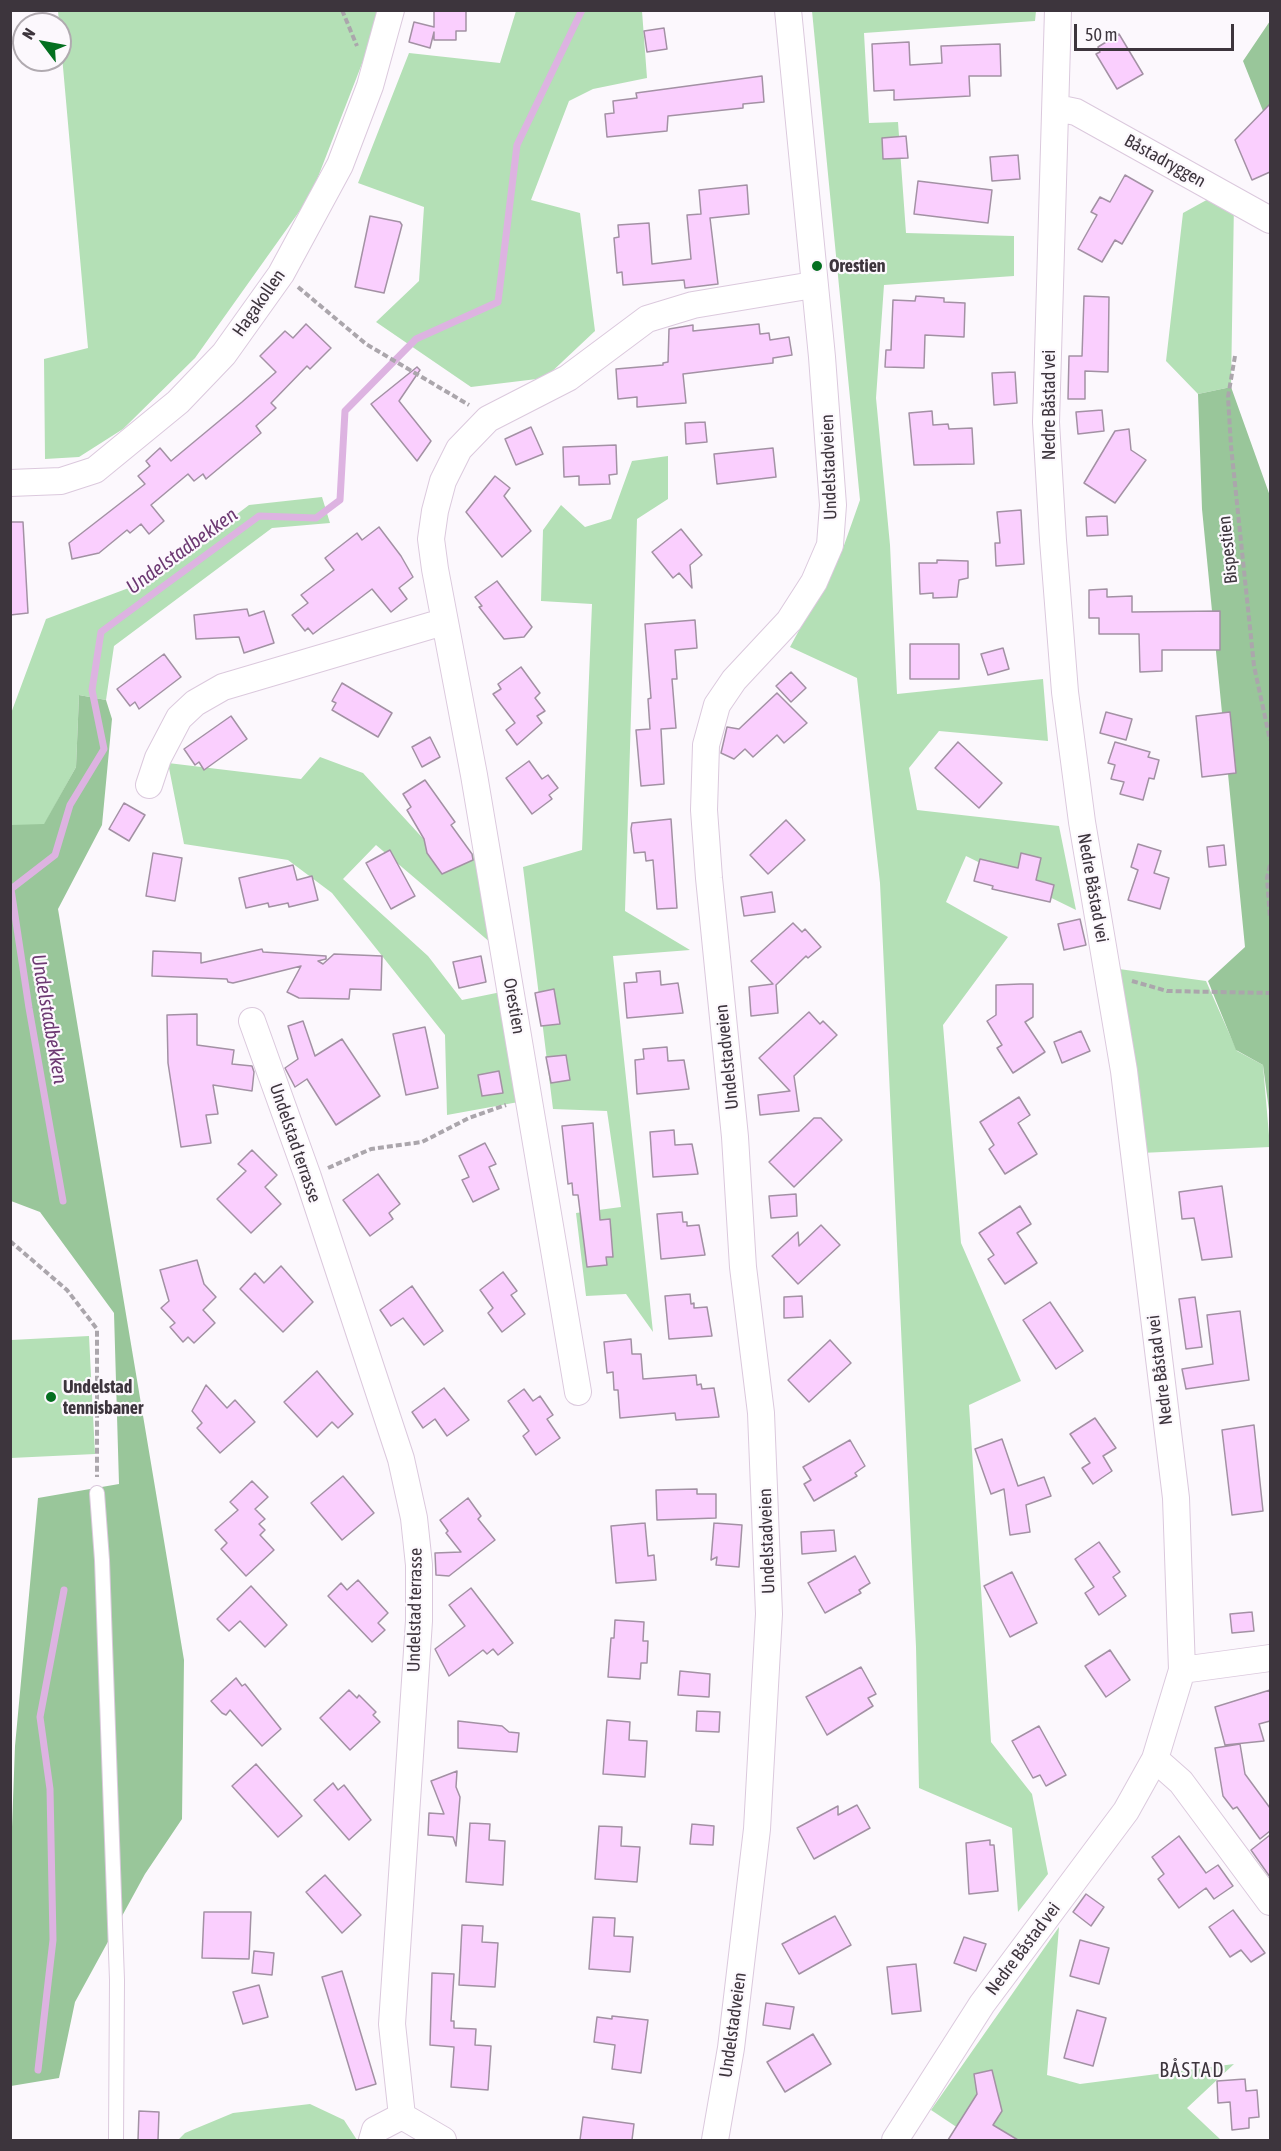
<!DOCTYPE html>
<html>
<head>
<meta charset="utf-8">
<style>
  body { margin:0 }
  #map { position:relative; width:1281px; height:2151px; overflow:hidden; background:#fcf8fd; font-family:"Asap Condensed",sans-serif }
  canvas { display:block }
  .frame { position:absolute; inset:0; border:12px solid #3d353d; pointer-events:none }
  .north { position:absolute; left:12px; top:12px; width:60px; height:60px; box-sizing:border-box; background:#fcf8fd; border:2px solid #b0aab0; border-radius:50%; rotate:302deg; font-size:16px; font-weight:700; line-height:24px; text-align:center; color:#3d353d }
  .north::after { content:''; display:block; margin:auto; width:21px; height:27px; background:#046f20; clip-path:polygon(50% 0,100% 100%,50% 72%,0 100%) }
  .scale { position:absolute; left:1074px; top:24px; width:160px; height:27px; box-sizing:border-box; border:3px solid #3d353d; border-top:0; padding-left:8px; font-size:18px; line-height:21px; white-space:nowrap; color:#3d353d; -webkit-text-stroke:4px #fcf8fd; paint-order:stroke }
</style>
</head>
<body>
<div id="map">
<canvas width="1281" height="2151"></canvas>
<div class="frame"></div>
<div class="north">N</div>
<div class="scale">50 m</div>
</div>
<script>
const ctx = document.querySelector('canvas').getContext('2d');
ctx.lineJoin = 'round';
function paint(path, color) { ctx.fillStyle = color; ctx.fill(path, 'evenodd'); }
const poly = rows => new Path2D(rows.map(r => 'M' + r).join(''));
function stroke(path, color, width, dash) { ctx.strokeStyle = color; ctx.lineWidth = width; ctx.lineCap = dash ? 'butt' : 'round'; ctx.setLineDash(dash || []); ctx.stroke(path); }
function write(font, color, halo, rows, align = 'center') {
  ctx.font = font + ' "Asap Condensed",sans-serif'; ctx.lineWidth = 4.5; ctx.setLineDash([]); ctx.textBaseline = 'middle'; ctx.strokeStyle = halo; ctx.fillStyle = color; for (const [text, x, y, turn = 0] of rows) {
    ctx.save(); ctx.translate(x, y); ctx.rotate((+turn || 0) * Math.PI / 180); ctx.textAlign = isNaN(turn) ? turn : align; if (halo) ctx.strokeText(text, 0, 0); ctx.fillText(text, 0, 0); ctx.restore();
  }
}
paint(poly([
  [58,11,380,11,370,43,311,195,195,358,123,429,79,457,45,459,44,359,88,348],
  [516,11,642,11,647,78,593,89,569,101,531,200,580,213,595,331,545,378,471,387,376,322,419,281,424,207,358,183,409,53,500,63],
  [812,11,1036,11,1035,21,864,33,869,123,898,122,906,233,1014,236,1014,276,884,285,876,398,890,545,897,694,1043,679,1048,741,939,731,909,768,917,810,1059,826,1076,910,966,856,946,902,1008,937,943,1025,961,1243,1021,1381,969,1405,991,1742,1032,1794,1048,1874,1018,1912,1012,1828,919,1788,916,1647,880,883,857,678,790,647,842,551,860,500],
  [1212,197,1234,202,1231,387,1198,394,1166,361,1183,213],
  [668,456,668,499,637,519,625,911,690,950,613,956,653,1332,626,1294,586,1296,576,1213,621,1207,607,1111,553,1109,523,867,582,850,592,604,541,601,543,530,561,505,585,527,611,519,632,461],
  [322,497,330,523,272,528,114,646,106,700,79,695,76,767,44,825,11,825,10,716,46,619,150,580,249,505],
  [320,757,363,773,440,857,480,853,498,949,376,845,343,879,428,956,462,1000,506,991,524,1101,447,1115,445,1035,332,893,288,860,184,844,168,763,301,779],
  [1119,969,1206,981,1237,1051,1263,1065,1270,1147,1141,1153],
  [89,1336,95,1454,11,1458,11,1340],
  [1059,1927,1047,2075,1080,2084,1234,2064,1187,2108,1221,2140,976,2140,931,2110],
  [310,2104,344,2120,357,2140,178,2140,185,2133,233,2113]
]), '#b4e0b6');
paint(poly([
  [1270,21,1270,112,1263,111,1243,61],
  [1231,387,1270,496,1270,1118,1263,1065,1236,1050,1208,981,1245,947,1202,509,1198,394],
  [79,695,106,700,112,719,102,825,58,909,184,1660,182,1819,145,1874,75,2002,59,2078,11,2086,10,1881,15,1746,38,1498,119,1484,114,1313,40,1212,11,1201,11,825,44,824,76,767]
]), '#99c69a');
stroke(poly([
  [63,1201,29,1008,11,889,55,855,70,805,104,749,92,690,101,632,259,516,316,518,340,500,345,411,416,339,498,302,517,145,582,10],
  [38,2070,53,1940,50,1789,40,1717,64,1590]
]), '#ddb3e1', 7);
const building = poly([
  [434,10,466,10,466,31,456,31,456,40,434,40,434,32,430,48,409,42,414,22,434,27,434,10],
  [664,28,667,49,647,52,644,31,664,28],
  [1119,34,1143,74,1117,89,1096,54,1100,52,1098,47,1119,34],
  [909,42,910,65,942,63,941,46,1000,44,1001,76,969,76,970,96,894,100,894,90,874,91,872,44,909,42],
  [762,76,764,102,743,104,743,108,668,116,667,131,607,137,605,114,614,113,613,101,637,98,636,93,762,76],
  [1270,104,1270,172,1252,180,1235,140,1270,104],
  [906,136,908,158,883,159,882,138,906,136],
  [1018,155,1020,179,992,181,990,157,1018,155],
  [1125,175,1153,191,1122,244,1115,240,1102,262,1078,249,1097,215,1091,212,1100,197,1110,202,1125,175],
  [918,181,992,190,988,223,914,214,918,181],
  [747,185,749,214,710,218,718,284,685,288,684,280,623,285,622,272,617,273,614,238,619,237,618,225,649,223,652,264,691,259,687,215,701,214,699,190,747,185],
  [370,216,400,222,402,225,384,293,355,287,370,216],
  [916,296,944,298,944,302,965,303,964,337,925,335,924,368,885,367,886,350,891,350,893,300,915,301,916,296],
  [1084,296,1109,297,1108,372,1085,371,1085,399,1068,399,1069,356,1082,356,1084,296],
  [306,324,331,348,310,369,307,366,271,403,276,408,256,426,261,433,206,479,203,474,194,481,188,474,151,505,164,521,149,534,141,524,130,533,127,530,99,553,72,559,69,543,145,484,138,476,150,466,146,461,160,448,171,461,242,402,276,372,260,356,285,331,293,338,306,324],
  [759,324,760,334,769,333,770,340,789,337,792,355,773,358,773,363,683,374,686,403,637,407,637,397,618,399,616,369,663,365,663,363,668,362,669,329,693,325,693,331,759,324],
  [417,367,420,370,399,401,431,441,417,461,371,404,417,367],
  [1015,372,1017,403,994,405,992,373,1015,372],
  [1102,410,1104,431,1078,434,1076,412,1102,410],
  [932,411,933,425,948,424,949,429,972,428,974,464,914,465,909,413,932,411],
  [705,422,707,442,686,444,685,423,705,422],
  [531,427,543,454,516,465,505,439,531,427],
  [1129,429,1131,450,1146,460,1115,503,1084,483,1115,431,1129,429],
  [616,445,617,474,609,475,610,484,579,485,579,476,564,477,563,447,616,445],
  [773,448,776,477,717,484,714,454,773,448],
  [495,476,510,488,504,496,531,531,502,557,466,512,495,476],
  [1021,510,1024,564,996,566,995,543,1000,543,997,512,1021,510],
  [1107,516,1108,535,1087,536,1086,517,1107,516],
  [10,522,23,522,28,613,10,615,10,522],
  [379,527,401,556,413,577,399,588,407,599,391,612,372,589,313,634,308,628,305,631,292,615,308,603,301,595,334,570,325,558,357,533,362,540,379,527],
  [681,529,702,555,690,565,692,588,679,573,673,578,652,552,681,529],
  [937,560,968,561,968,578,959,580,957,597,933,598,933,593,920,594,919,563,937,563,937,560],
  [497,581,532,627,524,637,504,639,479,607,482,606,475,597,497,581],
  [1107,589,1107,597,1132,596,1132,612,1220,611,1220,650,1162,650,1162,671,1140,672,1139,634,1099,634,1099,618,1089,618,1089,590,1107,589],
  [247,609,249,616,264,611,274,643,244,653,239,637,196,639,194,615,247,609],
  [695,620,697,648,675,650,677,679,672,679,676,728,661,729,664,784,641,786,636,730,650,729,648,699,651,698,645,624,695,620],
  [910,644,959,644,959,679,910,679,910,644],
  [1003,648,1009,669,988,675,981,654,1003,648],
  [164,654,181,677,139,709,135,702,130,706,117,689,164,654],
  [521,667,540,693,535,698,545,711,537,716,542,723,517,745,506,730,515,723,493,694,501,689,498,684,521,667],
  [791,672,806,688,791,702,776,686,791,672],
  [342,683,392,713,378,737,332,710,336,703,332,701,342,683],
  [777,693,807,723,784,743,777,735,753,757,745,749,734,759,721,753,727,727,739,729,777,693],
  [1106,712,1132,719,1126,740,1100,733,1106,712],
  [1230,712,1236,773,1202,777,1196,716,1230,712],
  [231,716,247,739,204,770,199,762,195,765,184,749,231,716],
  [430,737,440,757,422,767,412,747,430,737],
  [958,742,1002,783,979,808,935,768,958,742],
  [1115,742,1150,752,1148,757,1159,760,1154,779,1149,778,1143,800,1120,794,1124,782,1111,779,1115,765,1108,763,1115,742],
  [529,761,542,779,548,775,558,788,549,795,552,799,532,814,506,778,529,761],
  [425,780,455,822,451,825,472,854,473,860,442,874,427,853,424,839,407,810,411,807,403,794,425,780],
  [124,803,145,815,129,841,109,829,124,803],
  [671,819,677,908,657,909,653,860,646,861,645,852,634,853,631,829,632,823,671,819],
  [786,820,805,840,768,874,750,855,786,820],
  [1138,844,1161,851,1154,873,1169,878,1160,909,1128,900,1138,870,1131,867,1138,844],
  [1224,845,1226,865,1209,867,1207,847,1224,845],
  [390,850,415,896,391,909,366,863,390,850],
  [153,853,182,858,175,901,146,896,153,853],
  [1021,853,1041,858,1036,880,1054,885,1050,902,992,889,993,886,974,881,980,859,1018,868,1021,853],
  [293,865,297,880,312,876,318,900,289,907,288,903,269,907,268,903,246,908,239,878,293,865],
  [772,892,775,912,744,916,741,897,772,892],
  [1080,919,1086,945,1064,950,1058,924,1080,919],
  [793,923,802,932,805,929,821,947,808,958,806,956,776,985,778,1013,751,1016,749,987,773,984,751,961,793,923],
  [262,949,263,952,326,956,326,959,318,961,323,964,334,954,382,956,381,990,350,989,349,999,299,998,287,992,301,966,233,983,228,982,227,979,152,976,153,951,201,953,201,963,262,949],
  [481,956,486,982,459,988,453,962,481,956],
  [660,971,661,985,678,983,683,1013,627,1018,624,983,637,982,636,973,660,971],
  [1020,984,1033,984,1033,1017,1025,1022,1045,1052,1013,1073,997,1048,1002,1045,987,1021,996,1015,996,985,1020,984],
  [554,989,560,1024,541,1026,535,993,554,989],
  [809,1012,820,1024,823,1021,837,1035,794,1076,799,1111,760,1115,758,1095,790,1091,759,1058,809,1012],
  [197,1014,197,1045,234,1050,232,1064,252,1066,254,1072,252,1091,213,1085,218,1114,206,1115,211,1143,181,1147,168,1063,167,1015,197,1014],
  [303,1021,315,1056,342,1039,380,1096,336,1125,307,1079,295,1087,285,1068,298,1059,288,1026,303,1021],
  [425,1027,438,1088,406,1095,393,1034,425,1027],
  [1081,1031,1090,1051,1062,1063,1054,1042,1081,1031],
  [667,1047,668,1061,684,1060,689,1089,637,1094,635,1060,644,1059,643,1049,667,1047],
  [566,1055,570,1080,551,1083,546,1057,566,1055],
  [499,1071,503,1093,482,1096,478,1075,499,1071],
  [1019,1097,1030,1115,1018,1123,1037,1154,1005,1174,989,1149,994,1145,980,1122,1019,1097],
  [814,1118,821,1118,842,1140,794,1187,769,1162,814,1118],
  [593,1123,600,1220,610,1219,613,1257,606,1257,607,1265,587,1267,578,1195,573,1195,572,1183,568,1184,562,1126,593,1123],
  [674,1130,675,1145,692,1144,698,1174,653,1177,650,1132,674,1130],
  [485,1143,496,1164,489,1167,499,1189,473,1202,462,1180,469,1177,459,1156,485,1143],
  [252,1150,277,1175,265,1187,281,1204,251,1233,217,1199,246,1171,238,1164,252,1150],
  [378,1174,400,1204,389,1213,393,1219,370,1236,343,1200,378,1174],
  [1222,1186,1232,1257,1202,1260,1194,1218,1182,1219,1179,1192,1222,1186],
  [796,1194,797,1216,771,1218,769,1196,796,1194],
  [1020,1206,1031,1224,1017,1233,1037,1263,1005,1284,988,1259,994,1255,979,1233,1020,1206],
  [682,1212,683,1222,687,1222,687,1226,699,1225,705,1255,661,1259,657,1214,682,1212],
  [821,1225,840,1245,798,1284,772,1256,798,1232,799,1246,821,1225],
  [197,1260,204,1284,216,1297,203,1310,215,1323,194,1343,188,1337,183,1342,170,1327,175,1323,161,1308,169,1301,160,1270,197,1260],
  [281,1266,313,1302,283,1332,240,1289,255,1273,264,1283,281,1266],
  [503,1272,517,1291,511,1295,525,1314,502,1332,488,1313,493,1308,480,1290,503,1272],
  [412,1286,443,1331,424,1345,403,1318,391,1326,380,1310,412,1286],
  [690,1294,691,1304,694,1303,694,1308,707,1307,712,1336,669,1339,665,1296,690,1294],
  [802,1296,803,1317,784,1318,784,1297,802,1296],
  [1195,1297,1202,1347,1186,1349,1179,1299,1195,1297],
  [1050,1302,1083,1351,1056,1369,1023,1320,1050,1302],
  [1240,1311,1249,1380,1186,1389,1182,1369,1213,1364,1207,1315,1240,1311],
  [631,1339,632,1354,641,1354,643,1379,696,1375,697,1385,701,1384,702,1389,714,1388,719,1417,676,1420,675,1413,620,1418,618,1390,614,1390,613,1372,607,1373,604,1342,631,1339],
  [830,1340,851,1363,809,1402,788,1380,830,1340],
  [317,1371,353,1414,338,1428,332,1422,317,1437,284,1402,317,1371],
  [206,1385,227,1408,235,1400,255,1422,220,1453,197,1428,202,1423,192,1411,206,1385],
  [444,1388,469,1420,447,1436,435,1419,423,1428,412,1412,444,1388],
  [524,1389,533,1401,540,1396,553,1415,547,1419,560,1438,536,1455,523,1436,529,1431,508,1401,524,1389],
  [1095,1418,1116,1448,1103,1456,1112,1471,1093,1484,1082,1468,1090,1463,1070,1434,1095,1418],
  [1254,1425,1263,1511,1232,1515,1222,1430,1254,1425],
  [1002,1439,1018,1486,1044,1477,1051,1496,1026,1505,1030,1532,1010,1535,1004,1489,991,1494,975,1449,1002,1439],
  [850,1440,865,1466,855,1473,857,1476,814,1501,804,1484,811,1480,803,1467,850,1440],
  [343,1476,374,1513,342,1540,311,1503,343,1476],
  [252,1481,268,1497,255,1509,265,1519,259,1524,265,1530,260,1535,274,1550,246,1576,221,1549,227,1543,215,1530,238,1510,230,1502,252,1481],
  [697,1489,697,1494,716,1494,716,1518,657,1520,656,1490,697,1489],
  [468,1498,481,1516,478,1519,495,1540,449,1576,436,1575,435,1553,461,1552,446,1533,448,1531,440,1520,468,1498],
  [645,1523,648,1556,654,1555,656,1580,616,1583,611,1526,645,1523],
  [714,1523,742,1525,739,1567,716,1565,717,1557,711,1560,714,1523],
  [834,1530,836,1551,802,1554,801,1532,834,1530],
  [1099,1542,1120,1572,1113,1577,1126,1596,1099,1615,1085,1593,1094,1587,1075,1559,1099,1542],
  [855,1556,870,1583,859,1590,861,1593,825,1613,808,1583,855,1556],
  [1012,1572,1037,1623,1010,1637,984,1586,1012,1572],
  [358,1580,388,1613,378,1623,385,1630,372,1642,328,1596,341,1583,347,1590,358,1580],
  [251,1586,287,1625,265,1647,240,1621,229,1631,217,1619,251,1586],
  [471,1588,513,1643,498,1655,493,1649,487,1654,483,1650,449,1676,435,1649,465,1626,449,1605,471,1588],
  [1252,1612,1254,1631,1232,1633,1230,1614,1252,1612],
  [615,1620,644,1622,643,1641,648,1641,647,1663,641,1663,640,1679,608,1677,611,1638,614,1638,615,1620],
  [1110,1650,1130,1680,1106,1697,1085,1666,1110,1650],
  [861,1667,876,1694,868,1698,873,1706,827,1735,806,1697,861,1667],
  [680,1671,710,1674,709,1697,678,1695,680,1671],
  [236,1678,242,1686,245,1684,281,1729,262,1746,230,1710,226,1715,222,1713,211,1701,236,1678],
  [349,1690,357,1698,359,1695,376,1712,373,1715,380,1722,350,1750,320,1718,349,1690],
  [1270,1690,1270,1721,1259,1724,1264,1741,1225,1745,1215,1707,1270,1690],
  [697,1711,720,1712,719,1732,696,1731,697,1711],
  [607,1720,630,1722,629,1740,647,1741,645,1777,603,1774,607,1720],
  [458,1721,502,1726,509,1732,519,1733,517,1752,458,1748,458,1721],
  [1039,1726,1066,1775,1046,1786,1040,1775,1033,1778,1012,1741,1039,1726],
  [1240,1744,1245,1774,1270,1808,1270,1831,1260,1839,1237,1807,1233,1809,1223,1796,1215,1748,1240,1744],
  [256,1764,302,1816,278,1837,232,1786,256,1764],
  [457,1771,456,1787,460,1797,456,1846,453,1837,428,1835,429,1813,444,1814,431,1781,457,1771],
  [333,1783,338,1790,344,1785,371,1820,349,1840,314,1800,333,1783],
  [857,1805,870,1828,814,1859,797,1828,838,1806,838,1815,857,1805],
  [470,1823,490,1824,489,1840,505,1841,503,1885,466,1882,470,1823],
  [692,1824,714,1826,713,1845,690,1844,692,1824],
  [599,1826,622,1827,621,1846,640,1847,637,1882,595,1879,599,1826],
  [1270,1835,1270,1877,1251,1850,1270,1835],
  [1179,1836,1206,1873,1218,1865,1233,1886,1214,1899,1206,1888,1179,1908,1158,1879,1164,1874,1152,1857,1179,1836],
  [990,1840,990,1845,994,1845,998,1891,969,1894,966,1843,990,1840],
  [325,1875,361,1915,342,1933,306,1892,325,1875],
  [1086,1894,1104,1907,1091,1926,1073,1912,1086,1894],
  [1233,1910,1265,1953,1251,1962,1241,1950,1230,1957,1209,1927,1233,1910],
  [204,1912,251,1912,249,1959,202,1958,204,1912],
  [835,1916,851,1945,799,1974,782,1944,835,1916],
  [593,1917,615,1918,614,1936,633,1937,630,1972,589,1969,593,1917],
  [462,1925,483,1926,482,1942,498,1943,495,1987,459,1985,462,1925],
  [964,1937,986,1944,976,1971,954,1963,964,1937],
  [1080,1940,1109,1948,1099,1984,1070,1976,1080,1940],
  [254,1951,274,1953,272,1975,252,1973,254,1951],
  [916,1964,921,2011,892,2014,887,1967,916,1964],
  [342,1971,376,2084,356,2090,322,1977,342,1971],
  [432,1973,454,1974,451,2021,454,2021,454,2028,476,2029,475,2045,491,2046,488,2090,451,2087,454,2047,430,2045,432,1973],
  [259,1985,268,2017,243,2024,233,1992,259,1985],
  [766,2003,794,2007,790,2029,763,2025,766,2003],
  [1077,2010,1106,2018,1093,2066,1064,2058,1077,2010],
  [612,2016,648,2020,641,2073,612,2069,615,2045,594,2042,597,2017,612,2019,612,2016],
  [813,2034,831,2064,785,2092,767,2062,813,2034],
  [992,2070,1002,2111,993,2125,1018,2140,948,2140,977,2094,974,2074,992,2070],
  [1245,2079,1246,2091,1257,2090,1259,2117,1249,2118,1249,2128,1232,2130,1230,2102,1218,2103,1217,2081,1245,2079],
  [139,2111,159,2112,158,2140,138,2140,139,2111],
  [583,2117,634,2124,632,2140,580,2140,583,2117]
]);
paint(building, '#facffe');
stroke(building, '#a391a4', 1.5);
const lane = poly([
  [97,1493,102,1560,117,1980,116,2140]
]);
const street = poly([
  [1057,108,1076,112,1270,220],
  [10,483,61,481,95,470,178,402,224,354,281,274,340,165,370,86,391,10],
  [149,785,158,758,179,718,195,703,223,687,443,622],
  [252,1021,308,1177,401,1459,414,1518,419,1565,419,1621,392,2024,402,2116],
  [578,1392,474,775,435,569,431,539,435,511,443,481,459,449,488,419,568,378,647,319,693,305,813,285],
  [1182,1670,1270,1658],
  [1155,1759,1181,1782,1270,1902],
  [402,2116,443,2140],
  [372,2140,375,2130,402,2116],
  [715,2140,731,2048,757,1829,769,1614,761,1413,743,1267,735,1137,709,878,704,810,706,745,717,705,734,680,789,621,814,582,830,545,833,505,822,357,788,10],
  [895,2140,982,2004,1126,1811,1155,1759,1182,1670,1176,1498,1124,1071,1082,822,1065,692,1053,540,1046,422,1058,10]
]);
stroke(lane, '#dbc9dd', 16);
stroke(street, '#dbc9dd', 28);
stroke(poly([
  [342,10,357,46],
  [298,287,366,344,469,405],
  [1235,356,1228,397,1231,446,1254,666,1270,740],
  [1270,865,1267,878,1270,918],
  [1132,981,1167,991,1270,993],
  [328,1168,371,1149,422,1142,469,1118,506,1105],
  [10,1241,67,1290,97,1329,97,1477]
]), '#aba6ac', 4, [6, 3]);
stroke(lane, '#fff', 14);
stroke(street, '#fff', 26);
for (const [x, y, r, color] of [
  [817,266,6,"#046f20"],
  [51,1397,6,"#046f20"]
]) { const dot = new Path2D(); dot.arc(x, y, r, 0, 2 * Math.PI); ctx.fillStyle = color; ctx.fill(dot); stroke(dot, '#fcf8fd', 2); }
write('18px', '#3d353d', '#fcf8fd', [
  ["Båstadryggen",1165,161,29],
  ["Hagakollen",259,303,-55],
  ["Nedre Båstad vei",1049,405,-90],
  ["Undelstadveien",829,467,-92],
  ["Bispestien",1228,550,-96],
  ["Nedre Båstad vei",1093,888,80],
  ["Orestien",514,1006,80],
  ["Undelstadveien",727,1057,-96],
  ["Undelstad terrasse",295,1143,71],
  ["Nedre Båstad vei",1160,1370,-97],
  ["Undelstadveien",767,1541,-92],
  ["Undelstad terrasse",415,1610,-89],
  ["Nedre Båstad vei",1023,1949,-53],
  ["Undelstadveien",733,2025,-82]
]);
write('bold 18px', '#3d353d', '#fcf8fd', [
  ["Orestien",829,266],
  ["Undelstad",63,1387],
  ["tennisbaner",63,1408]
], 'left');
write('italic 20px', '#6c3972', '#fcf8fd', [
  ["Undelstadbekken",182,551,-36],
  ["Undelstadbekken",49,1019,80]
]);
ctx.letterSpacing = '1.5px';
write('20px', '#3d353d', '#fcf8fd', [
  ["BÅSTAD",1192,2071]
]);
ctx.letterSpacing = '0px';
</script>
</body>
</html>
